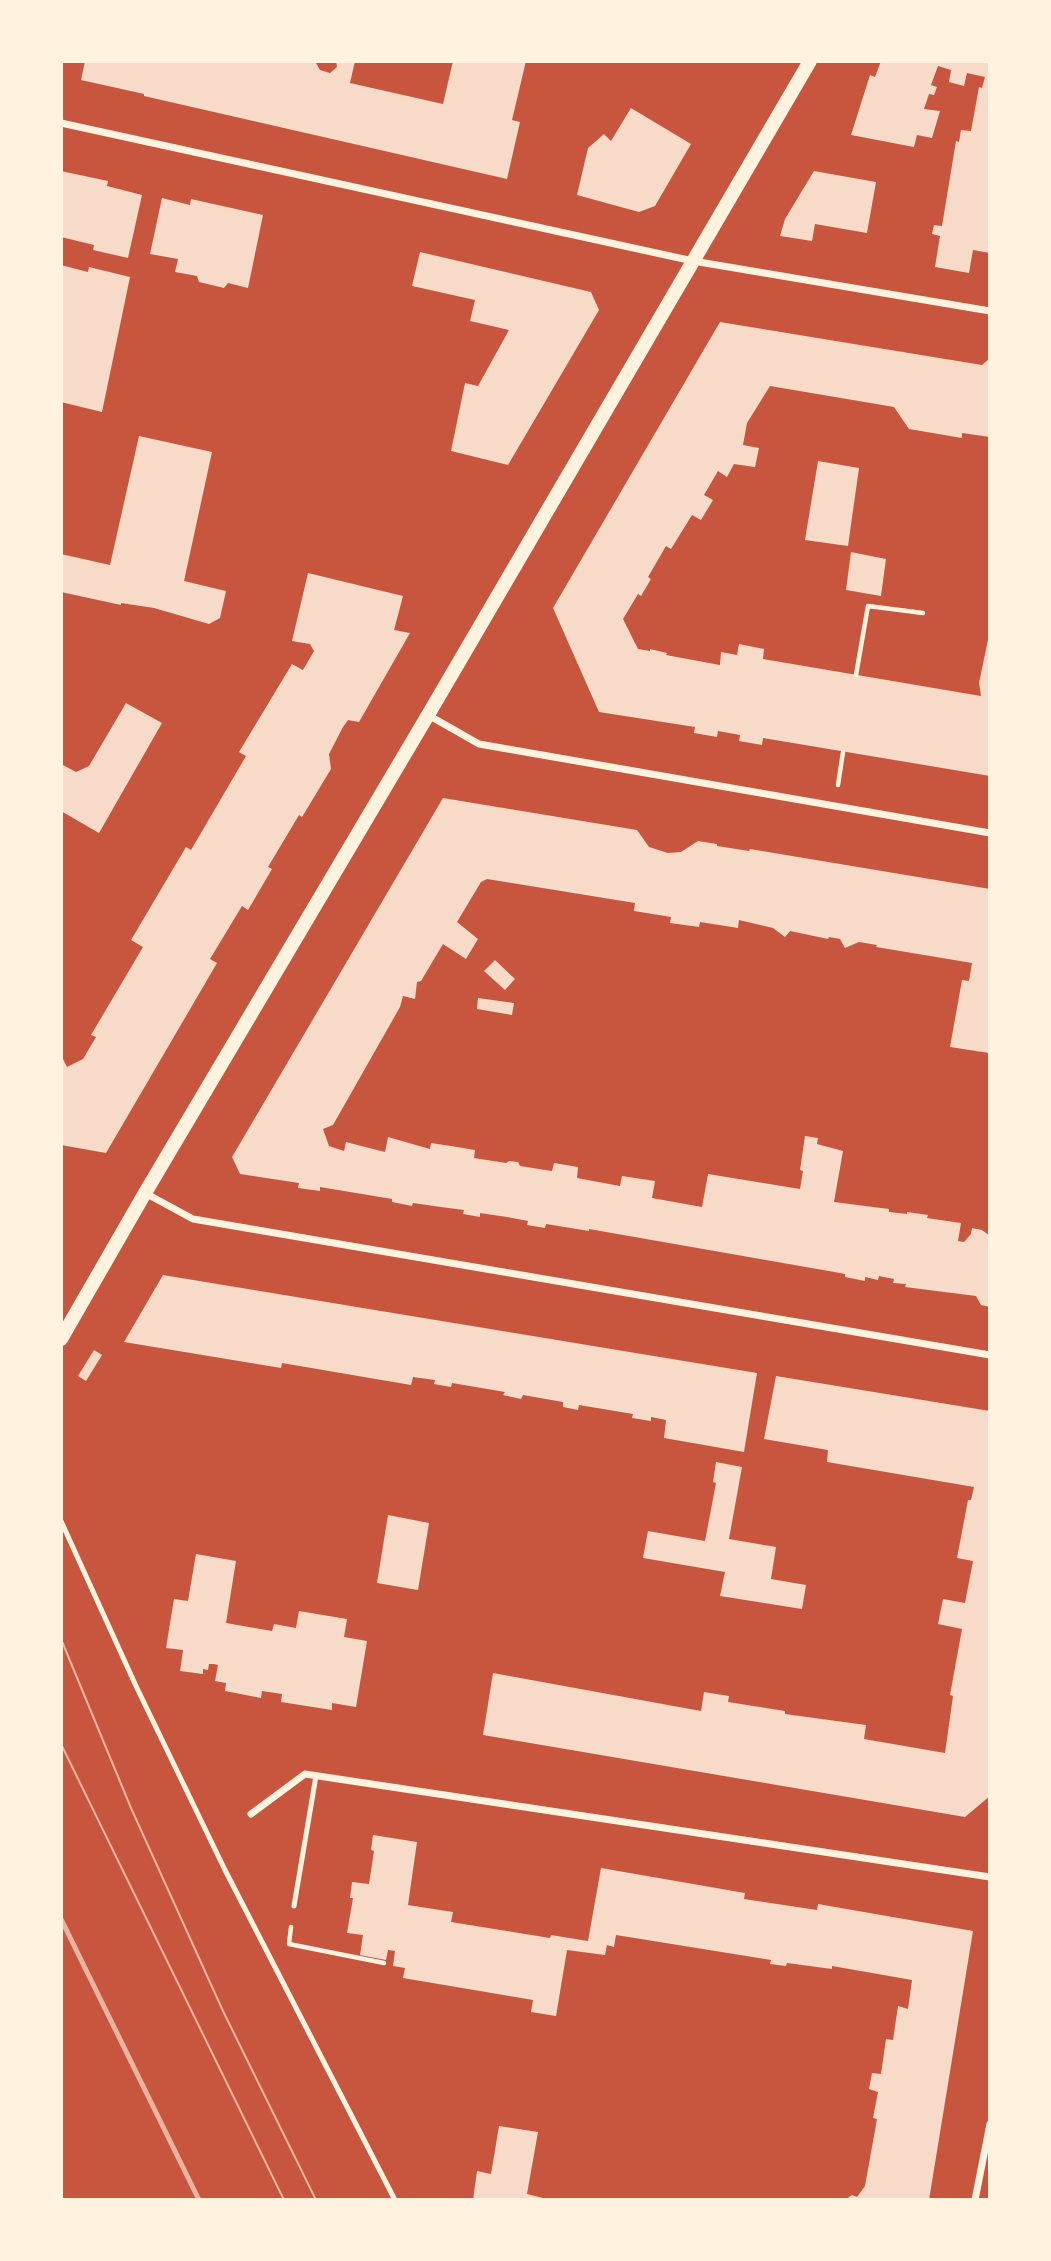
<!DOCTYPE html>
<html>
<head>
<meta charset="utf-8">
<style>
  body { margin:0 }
  #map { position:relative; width:1051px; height:2261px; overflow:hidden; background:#c8553d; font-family:"Sofia Sans Condensed",sans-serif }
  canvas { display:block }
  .frame { position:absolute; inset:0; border:63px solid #fff3e0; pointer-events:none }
</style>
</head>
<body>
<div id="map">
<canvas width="1051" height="2261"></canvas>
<div class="frame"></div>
</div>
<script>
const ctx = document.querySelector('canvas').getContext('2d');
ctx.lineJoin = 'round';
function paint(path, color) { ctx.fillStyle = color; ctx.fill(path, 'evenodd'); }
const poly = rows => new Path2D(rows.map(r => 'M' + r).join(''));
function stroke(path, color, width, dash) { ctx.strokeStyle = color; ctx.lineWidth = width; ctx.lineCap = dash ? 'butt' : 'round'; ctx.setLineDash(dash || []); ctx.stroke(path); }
paint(poly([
  [85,61,308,61,316,63,320,70,330,73,337,67,336,61,355,61,350,83,443,104,453,61,526,61,512,120,520,122,507,179,144,96,144,94,81,80],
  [881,61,990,61,990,253,973,250,969,273,935,267,940,236,932,234,934,225,942,226,956,141,959,142,961,130,971,131,979,87,982,88,985,77,967,73,964,86,949,82,951,70,938,66,931,85,937,87,934,95,929,94,924,109,940,111,932,138,917,135,914,147,851,135,870,75,875,77],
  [631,108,691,144,655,206,639,212,577,195,588,148,604,134,611,141],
  [61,171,108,181,107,186,142,195,128,258,93,250,94,245,61,237],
  [814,171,876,182,867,233,815,224,812,241,780,236,785,219],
  [162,198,190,205,191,199,263,215,248,288,228,283,224,288,199,282,197,276,175,272,178,259,150,254],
  [420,252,591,292,599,310,508,465,451,451,465,383,478,386,509,330,470,321,475,300,412,286],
  [61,265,88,272,89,267,130,277,102,412,61,402],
  [720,322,982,365,990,358,990,437,962,433,962,438,909,429,894,407,770,386,747,423,743,445,759,448,755,467,734,464,727,477,718,471,704,495,713,500,701,520,692,515,671,549,666,546,648,577,651,579,641,596,638,594,623,619,638,649,650,651,650,649,667,653,666,655,720,665,721,652,737,655,739,644,764,649,763,659,981,696,979,683,990,630,990,776,763,738,762,745,739,741,740,735,718,731,717,737,694,733,695,727,599,712,553,608],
  [139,436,212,452,184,581,226,591,220,618,209,624,154,608,121,603,121,605,61,592,61,554,110,565],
  [818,461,859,468,848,546,805,540],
  [851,552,886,559,881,596,846,590],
  [308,573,403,596,394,630,410,633,359,722,348,720,343,727,329,754,331,769,302,817,299,815,268,867,272,869,248,910,242,906,210,959,217,963,106,1153,61,1145,61,1055,67,1067,83,1059,96,1037,91,1035,143,947,131,940,186,847,191,850,246,756,239,752,292,664,303,670,314,651,310,644,292,641],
  [126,703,162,723,99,833,61,811,61,764,76,772,89,766],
  [443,798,637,830,649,847,668,853,681,852,698,841,717,844,717,846,749,851,750,849,990,889,989,1053,950,1047,962,980,969,981,972,963,876,947,877,945,859,942,845,948,840,939,829,937,828,939,790,931,785,937,773,928,739,920,738,928,700,922,699,927,670,923,671,917,634,911,635,903,487,879,481,882,457,922,478,939,466,959,443,944,421,981,417,982,415,999,403,996,400,1007,333,1125,323,1129,329,1146,344,1151,346,1142,385,1152,388,1137,430,1149,431,1143,451,1146,475,1150,474,1158,506,1163,509,1161,518,1162,520,1166,552,1171,554,1163,578,1167,577,1178,620,1186,622,1176,655,1181,652,1198,702,1207,708,1174,800,1189,803,1171,800,1170,805,1136,818,1138,817,1144,843,1151,834,1202,889,1209,889,1212,907,1214,907,1212,928,1215,927,1218,961,1223,958,1241,964,1242,971,1234,972,1228,982,1230,990,1236,990,1307,981,1305,976,1296,905,1287,906,1284,893,1283,894,1279,879,1276,878,1280,865,1277,865,1281,845,1277,845,1274,840,1273,589,1229,589,1231,546,1224,545,1228,527,1225,528,1221,507,1217,480,1213,480,1217,463,1214,464,1210,441,1207,413,1203,412,1206,392,1202,392,1199,320,1187,320,1191,298,1188,299,1183,240,1174,232,1157],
  [495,960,515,979,505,990,484,971],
  [478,998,514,1003,512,1015,477,1009],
  [163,1275,757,1373,744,1452,664,1438,666,1420,651,1417,651,1421,632,1418,633,1414,579,1405,578,1410,563,1407,563,1402,523,1395,521,1399,503,1395,505,1392,452,1383,451,1387,434,1384,435,1380,413,1377,411,1385,282,1363,281,1368,124,1342],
  [94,1350,102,1355,86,1381,78,1376],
  [776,1376,990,1411,990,1796,965,1817,483,1735,493,1673,701,1711,704,1692,729,1696,728,1702,785,1711,785,1714,866,1725,864,1739,945,1753,953,1696,950,1695,962,1629,938,1624,943,1599,965,1603,973,1561,957,1558,968,1500,971,1500,974,1487,827,1462,828,1450,764,1439],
  [716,1462,742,1467,729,1539,776,1547,771,1579,806,1585,802,1609,720,1596,725,1572,643,1558,648,1531,705,1541,716,1483,713,1482],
  [388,1515,429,1523,418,1590,377,1583],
  [196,1554,236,1561,226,1623,272,1631,274,1624,296,1628,299,1611,347,1619,344,1637,367,1641,356,1707,332,1703,332,1710,281,1702,282,1694,262,1691,261,1698,225,1691,226,1683,215,1681,218,1665,214,1664,209,1664,208,1670,203,1669,203,1674,180,1671,183,1650,166,1648,174,1599,188,1601],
  [373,1835,417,1842,408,1905,453,1912,451,1922,550,1938,551,1935,588,1941,601,1868,745,1893,744,1899,817,1910,818,1904,973,1931,929,2200,845,2200,852,2195,857,2197,865,2186,877,2119,873,2118,878,2092,869,2089,872,2073,881,2074,886,2039,893,2040,898,2006,908,2009,912,1980,832,1966,832,1969,787,1963,786,1966,770,1964,771,1960,616,1935,614,1947,607,1945,605,1955,567,1950,556,2016,531,2012,533,2000,403,1978,405,1968,393,1966,395,1951,388,1950,386,1960,360,1955,363,1935,347,1933,353,1898,350,1898,352,1882,369,1884,374,1851,371,1850],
  [499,2126,538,2132,527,2194,551,2200,473,2200,477,2171,491,2174]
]), '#f7dbc8');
stroke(poly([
  [856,675,868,606,923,613],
  [838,785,843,752],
  [291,1927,289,1944,384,1963]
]), '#fff3e0', 4.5);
stroke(poly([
  [61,1521,136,1686,225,1870,395,2200],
  [294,1906,316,1776]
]), '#fff3e0', 5);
stroke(poly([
  [61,123,693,261,990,311],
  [428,715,479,744,990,833],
  [145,1193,193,1219,990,1355],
  [251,1814,305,1774,990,1877],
  [975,2200,990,2124]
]), '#fff3e0', 7);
stroke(poly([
  [61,1339,145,1193,428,715,810,61]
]), '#fff3e0', 14);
stroke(poly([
  [61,1639,131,1808,223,2011,316,2200],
  [61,1744,284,2200]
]), '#e9b49f', 2);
stroke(poly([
  [61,1919,199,2200]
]), '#e9b49f', 5);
</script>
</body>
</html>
